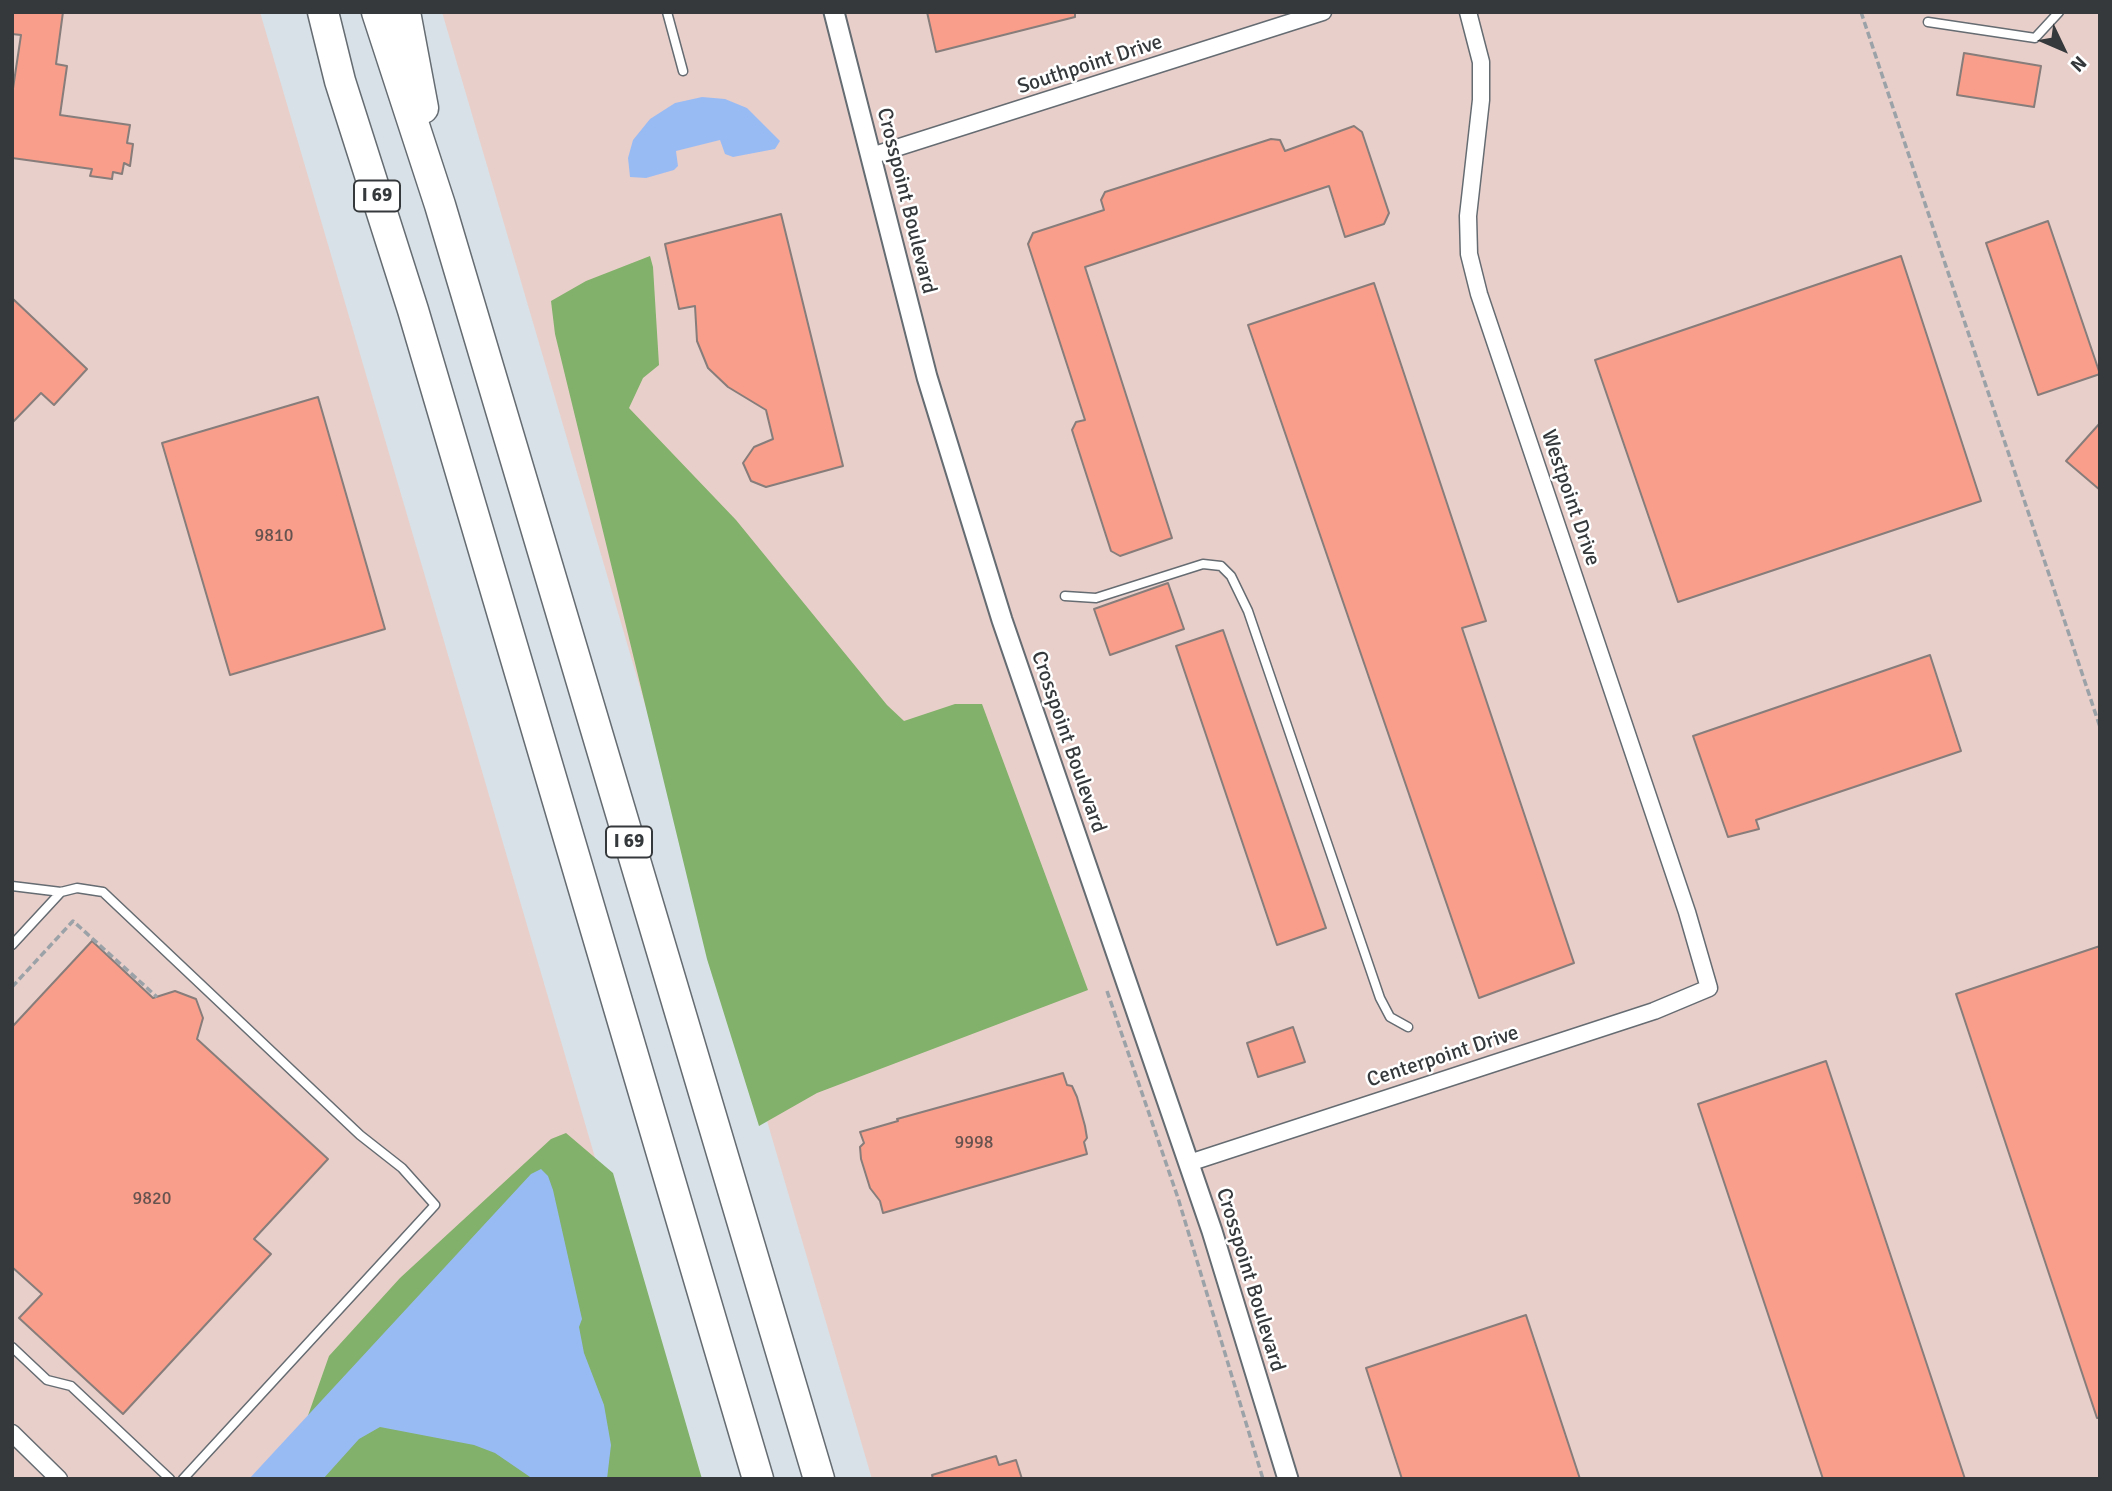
<!DOCTYPE html>
<html>
<head>
<meta charset="utf-8">
<style>
  body { margin:0 }
  #map { position:relative; width:2112px; height:1491px; overflow:hidden; background:#d8e1e7; font-family:Signika,sans-serif }
  canvas { display:block }
  .frame { position:absolute; inset:0; border:14px solid #35393b; pointer-events:none }
  .north { position:absolute; left:2028px; top:14px; width:70px; height:70px; -webkit-text-stroke:5px #fff; paint-order:stroke; rotate:134deg; font-size:19px; font-weight:700; line-height:28px; text-align:center; color:#35393b }
  .north::after { content:''; display:block; margin:auto; width:24px; height:32px; background:#35393b; clip-path:polygon(50% 0,100% 100%,50% 72%,0 100%) }
</style>
</head>
<body>
<div id="map">
<canvas width="2112" height="1491"></canvas>
<div class="frame"></div>
<div class="north">N</div>
</div>
<script>
const ctx = document.querySelector('canvas').getContext('2d');
ctx.lineJoin = 'round';
function paint(path, color) { ctx.fillStyle = color; ctx.fill(path, 'evenodd'); }
const poly = rows => new Path2D(rows.map(r => 'M' + r).join(''));
function stroke(path, color, width, dash) { ctx.strokeStyle = color; ctx.lineWidth = width; ctx.lineCap = dash ? 'butt' : 'round'; ctx.setLineDash(dash || []); ctx.stroke(path); }
function write(font, color, halo, rows, align = 'center') {
  ctx.font = font + ' Signika,sans-serif'; ctx.lineWidth = 5; ctx.setLineDash([]); ctx.textBaseline = 'middle'; ctx.strokeStyle = halo; ctx.fillStyle = color; for (const [text, x, y, turn = 0] of rows) {
    ctx.save(); ctx.translate(x, y); ctx.rotate((+turn || 0) * Math.PI / 180); ctx.textAlign = isNaN(turn) ? turn : align; if (halo) ctx.strokeText(text, 0, 0); ctx.fillText(text, 0, 0); ctx.restore();
  }
}
paint(poly([
  [12,12,260,12,689,1479,12,1479],
  [442,12,2100,12,2100,1479,872,1479]
]), '#e9cfca');
paint(poly([
  [650,256,653,267,659,365,643,378,629,408,736,520,887,705,904,721,955,704,982,704,1088,990,817,1093,759,1126,707,959,555,334,551,301,586,281],
  [566,1133,613,1173,702,1479,289,1479,287,1475,329,1356,400,1278,551,1139]
]), '#81b16a');
paint(poly([
  [702,97,725,99,747,108,780,141,775,149,733,157,725,154,720,140,676,151,678,166,674,170,646,178,630,177,628,158,633,140,650,119,675,103],
  [541,1169,548,1176,553,1190,582,1319,579,1327,584,1353,604,1405,611,1445,607,1479,533,1479,495,1453,474,1445,380,1427,359,1439,323,1479,249,1479,531,1174]
]), '#99bbf4');
const building = poly([
  [12,12,63,12,56,64,67,66,60,115,130,125,127,143,133,144,130,166,124,163,122,174,113,172,112,179,90,176,92,169,12,158,12,95,21,35,12,34,12,12],
  [927,12,1075,12,1075,17,936,52,927,12],
  [1964,53,2041,66,2034,107,1957,95,1964,53],
  [1354,126,1362,132,1389,213,1384,224,1345,237,1329,186,1085,267,1172,538,1120,556,1111,551,1072,430,1076,422,1085,420,1028,244,1033,233,1104,210,1101,200,1105,192,1271,139,1280,140,1285,151,1354,126],
  [781,214,843,466,766,487,751,481,743,463,754,447,773,439,766,410,728,387,708,368,697,341,695,306,679,309,665,244,781,214],
  [2048,221,2100,374,2038,395,1986,243,2048,221],
  [1901,256,1981,501,1678,602,1595,360,1901,256],
  [1374,283,1486,621,1462,628,1574,963,1479,998,1248,325,1374,283],
  [12,298,87,369,54,405,41,393,12,423,12,298],
  [318,397,385,629,230,675,162,443,318,397],
  [2100,423,2100,490,2066,461,2100,423],
  [1168,583,1184,629,1110,655,1094,609,1168,583],
  [1223,630,1326,928,1277,945,1176,646,1223,630],
  [1930,655,1961,751,1756,820,1759,829,1728,837,1693,736,1930,655],
  [92,941,153,998,175,991,196,999,203,1018,197,1039,328,1159,254,1239,271,1254,123,1414,19,1318,42,1294,12,1267,12,1027,92,941],
  [2100,946,2100,1418,2097,1418,1956,994,2100,946],
  [1293,1027,1305,1062,1258,1077,1247,1043,1293,1027],
  [1826,1061,1965,1479,1823,1479,1698,1104,1826,1061],
  [1063,1073,1067,1085,1072,1086,1077,1097,1085,1126,1087,1138,1084,1142,1087,1154,883,1213,880,1201,870,1188,861,1159,860,1147,864,1143,860,1132,898,1121,897,1119,1063,1073],
  [1526,1315,1580,1479,1402,1479,1366,1368,1526,1315],
  [996,1456,999,1465,1016,1460,1022,1479,933,1479,932,1475,996,1456]
]);
paint(building, '#f89e8a');
stroke(building, '#877d7b', 2);
const service = poly([
  [667,12,683,71],
  [1928,22,2035,38,2059,12],
  [1065,596,1096,598,1203,564,1221,566,1231,576,1248,611,1380,998,1390,1017,1408,1027],
  [12,886,61,892,77,888,103,892,360,1135,402,1168,435,1205,183,1479],
  [12,945,61,892],
  [12,1347,47,1380,71,1386,170,1479]
]);
const minor = poly([
  [871,156,1323,12],
  [1189,1163,1654,1011,1709,988,1687,912,1479,294,1469,254,1468,216,1481,100,1481,62,1468,12],
  [12,1433,59,1479]
]);
const tertiary = poly([
  [834,12,927,377,1002,620,1212,1231,1288,1479]
]);
const motorway = poly([
  [323,12,340,81,413,310,758,1479],
  [377,12,440,205,819,1479],
  [405,12,423,108]
]);
stroke(service, '#656c72', 11);
stroke(minor, '#656c72', 19);
stroke(tertiary, '#656c72', 23);
stroke(motorway, '#656c72', 33);
stroke(poly([
  [1861,12,2100,727],
  [12,987,73,921,157,997],
  [1107,991,1178,1198,1263,1479]
]), '#9ca3a8', 3.5, [7, 3.5]);
stroke(service, '#fff', 8);
stroke(minor, '#fff', 16);
stroke(tertiary, '#fff', 19);
stroke(motorway, '#fff', 30);
write('18px', '#66524f', null, [
  ["9810",274,536],
  ["9998",974,1143],
  ["9820",152,1199]
]);
for (const [x, y, w] of [
  [377,196,46],
  [629,842,46]
]) { const box = new Path2D(); box.roundRect(x - w / 2, y - 15.5, w, 31, 5); ctx.fillStyle = '#fff'; ctx.fill(box); stroke(box, '#35393b', 2); }
write('bold 19px', '#35393b', null, [
  ["I 69",377,196],
  ["I 69",629,842]
]);
write('21px', '#35393b', '#fff', [
  ["Southpoint Drive",1090,65,-18],
  ["Crosspoint Boulevard",906,201,76],
  ["Westpoint Drive",1570,498,71],
  ["Crosspoint Boulevard",1068,742,71],
  ["Centerpoint Drive",1443,1057,-18],
  ["Crosspoint Boulevard",1250,1280,73]
]);
</script>
</body>
</html>
